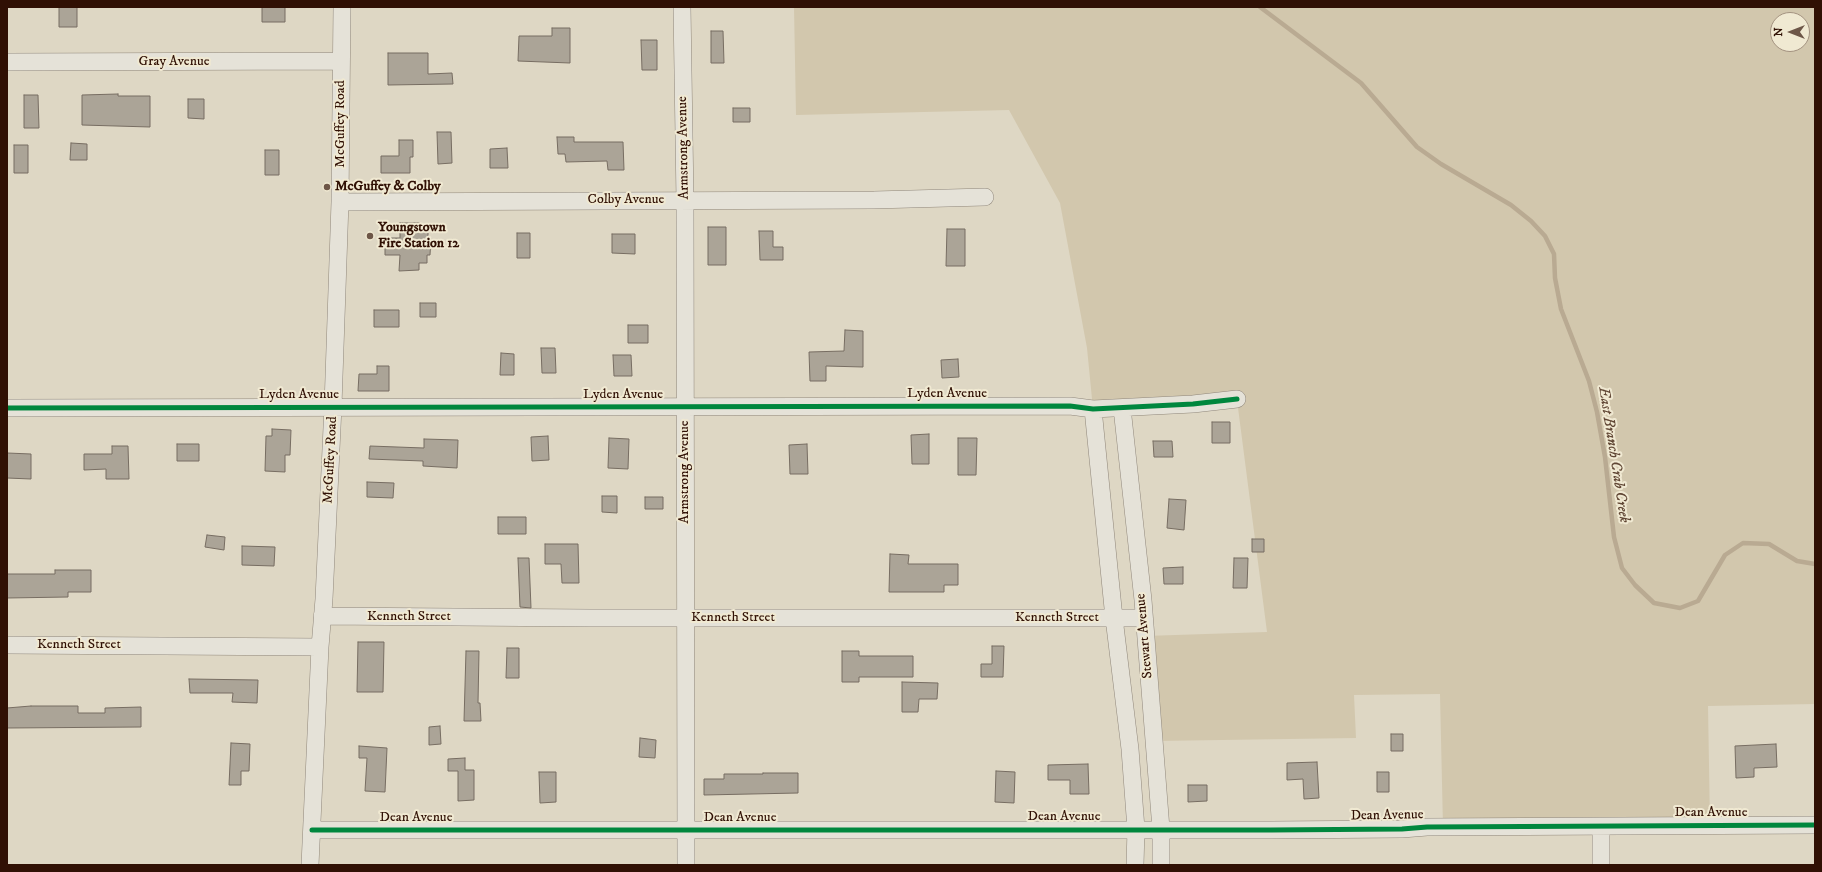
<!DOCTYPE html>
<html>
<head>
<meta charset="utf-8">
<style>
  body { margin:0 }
  #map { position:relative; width:1822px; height:872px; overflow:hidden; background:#ded7c4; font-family:"IM FELL DW Pica",serif }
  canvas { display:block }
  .frame { position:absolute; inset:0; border:8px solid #301004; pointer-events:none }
  .north { position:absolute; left:1770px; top:12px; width:40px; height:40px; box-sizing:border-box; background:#f0e9d2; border:1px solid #a39280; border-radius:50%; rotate:270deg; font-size:11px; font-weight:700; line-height:16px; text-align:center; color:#301004 }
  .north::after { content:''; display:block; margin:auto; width:14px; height:18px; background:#6d5647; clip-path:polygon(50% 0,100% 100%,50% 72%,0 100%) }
</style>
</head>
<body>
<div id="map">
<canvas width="1822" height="872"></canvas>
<div class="frame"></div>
<div class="north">N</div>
</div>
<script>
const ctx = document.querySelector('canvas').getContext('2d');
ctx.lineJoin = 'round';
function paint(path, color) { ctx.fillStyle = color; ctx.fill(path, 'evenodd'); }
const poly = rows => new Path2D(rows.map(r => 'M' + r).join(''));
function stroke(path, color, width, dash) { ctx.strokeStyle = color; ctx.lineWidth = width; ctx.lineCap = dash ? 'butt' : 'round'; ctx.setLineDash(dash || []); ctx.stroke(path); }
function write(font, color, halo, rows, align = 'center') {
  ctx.font = font + ' "IM FELL DW Pica",serif'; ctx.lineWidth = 4; ctx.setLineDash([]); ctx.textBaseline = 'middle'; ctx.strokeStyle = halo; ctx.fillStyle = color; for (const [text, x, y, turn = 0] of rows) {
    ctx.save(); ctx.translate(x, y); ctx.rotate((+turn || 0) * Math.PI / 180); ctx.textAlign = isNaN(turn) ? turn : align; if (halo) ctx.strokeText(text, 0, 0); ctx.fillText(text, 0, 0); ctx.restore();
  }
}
paint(poly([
  [794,7,1815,7,1815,704,1708,706,1710,825,1443,827,1440,694,1354,695,1356,738,1154,741,1145,636,1267,632,1237,400,1093,409,1087,348,1060,203,1009,110,796,115],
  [1778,20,1802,20,1802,44,1778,44]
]), '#d2c7ad');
stroke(poly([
  [1260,7,1361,83,1417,147,1441,164,1511,205,1531,221,1545,236,1554,254,1555,278,1561,309,1589,381,1597,412,1605,457,1614,537,1622,568,1635,585,1654,603,1680,608,1698,601,1725,555,1743,543,1769,544,1797,561,1815,564]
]), '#b9aa92', 4.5);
const building = poly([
  [59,7,77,7,77,27,59,27,59,7],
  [262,7,285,7,285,22,262,22,262,7],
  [552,28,570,28,570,63,518,61,519,36,552,36,552,28],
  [711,31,723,31,724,63,711,63,711,31],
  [641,40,657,40,657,70,642,70,641,40],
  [388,53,428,53,428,74,452,73,453,84,388,85,388,53],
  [118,94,118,96,150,96,150,127,82,125,82,95,118,94],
  [24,95,38,95,39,128,24,128,24,95],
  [188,99,204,99,204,119,188,118,188,99],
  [733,108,750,108,750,122,733,122,733,108],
  [437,132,451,132,452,163,438,164,437,132],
  [557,137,574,137,574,142,623,142,624,170,608,170,607,161,566,162,565,154,558,154,557,137],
  [399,140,413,140,413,157,410,157,410,173,381,173,381,156,399,156,399,140],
  [71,143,87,144,87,160,70,160,71,143],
  [14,145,28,145,28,173,14,173,14,145],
  [507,148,508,168,490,168,490,149,507,148],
  [265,150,279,150,279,175,265,175,265,150],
  [400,223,420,223,420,231,428,231,428,238,431,238,430,255,427,255,427,263,419,263,419,270,399,271,400,255,385,255,385,238,400,238,400,223],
  [708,227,726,227,726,265,708,265,708,227],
  [947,229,965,229,965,266,946,266,947,229],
  [759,231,773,231,773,247,783,247,783,260,760,260,759,231],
  [517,233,530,233,530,258,517,258,517,233],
  [612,234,635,234,635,254,612,253,612,234],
  [420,303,436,303,436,317,420,317,420,303],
  [374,310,399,310,399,327,374,327,374,310],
  [628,325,648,325,648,343,628,343,628,325],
  [845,330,863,331,863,367,826,366,826,381,810,381,809,352,844,351,845,330],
  [541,348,555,348,556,373,542,373,541,348],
  [501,353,514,354,514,375,500,375,501,353],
  [613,355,631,355,632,376,614,376,613,355],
  [958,359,959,377,942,378,941,360,958,359],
  [377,366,389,366,389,391,358,391,359,374,377,374,377,366],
  [1212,422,1230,422,1230,443,1212,443,1212,422],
  [272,429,291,430,290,455,285,455,285,472,265,471,266,436,272,436,272,429],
  [929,434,929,464,912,464,911,435,929,434],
  [548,436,549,460,532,461,531,437,548,436],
  [609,438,629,439,628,469,608,468,609,438],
  [958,438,977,438,976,475,958,475,958,438],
  [424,439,458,440,457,468,423,466,423,461,369,459,370,446,424,448,424,439],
  [1153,441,1172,441,1173,457,1154,457,1153,441],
  [177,444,199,444,199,461,177,461,177,444],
  [807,444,808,474,790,474,789,445,807,444],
  [112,446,128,446,129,479,106,479,106,469,84,470,84,454,112,454,112,446],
  [7,453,31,454,31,479,7,478,7,453],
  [367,482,394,483,393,498,367,497,367,482],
  [602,496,617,496,617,513,602,512,602,496],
  [645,497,663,497,663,509,645,509,645,497],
  [1169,499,1186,500,1184,530,1167,528,1169,499],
  [498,517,526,517,526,534,498,534,498,517],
  [207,535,225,537,224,550,205,547,207,535],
  [1252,539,1264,539,1264,552,1252,552,1252,539],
  [545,544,578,544,579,583,562,583,561,564,545,564,545,544],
  [242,546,275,547,274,566,242,565,242,546],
  [890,554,909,555,908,564,958,564,958,585,944,585,944,592,889,592,890,554],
  [518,558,529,558,531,608,520,607,518,558],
  [1234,558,1248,558,1247,588,1233,588,1234,558],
  [1183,567,1183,584,1164,584,1163,568,1183,567],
  [55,570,91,570,91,592,68,592,68,597,7,598,7,574,55,574,55,570],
  [358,642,384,642,383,692,357,692,358,642],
  [992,646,1004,646,1003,677,981,677,981,664,992,664,992,646],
  [507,648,519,648,519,678,506,678,507,648],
  [466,651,479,651,478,703,480,703,481,721,464,721,466,651],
  [842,651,859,651,859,656,913,656,913,677,859,677,859,682,842,682,842,651],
  [189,679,258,680,257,703,232,702,233,693,190,693,189,679],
  [902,682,938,683,937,699,919,699,918,712,902,712,902,682],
  [31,706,78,706,78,713,105,713,105,708,141,707,141,727,7,728,7,708,31,706],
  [440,726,441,744,429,745,429,727,440,726],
  [1391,734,1403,734,1403,751,1391,751,1391,734],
  [640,738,656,740,655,758,639,757,640,738],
  [231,743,250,744,249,771,241,771,241,785,229,785,231,743],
  [1776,744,1777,767,1754,768,1754,777,1736,778,1735,746,1776,744],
  [359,746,387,748,385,792,365,791,367,758,359,758,359,746],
  [465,758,465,770,474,770,474,800,458,801,458,771,448,771,448,759,465,758],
  [1317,762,1319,798,1304,799,1303,779,1287,780,1287,763,1317,762],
  [1088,764,1089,794,1070,794,1070,780,1048,780,1048,765,1088,764],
  [996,771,1015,772,1014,803,995,802,996,771],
  [539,772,556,772,556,802,540,803,539,772],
  [1377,772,1389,772,1389,792,1377,792,1377,772],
  [763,773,798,773,798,793,704,795,704,779,724,779,724,774,763,774,763,773],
  [1188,785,1207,785,1207,801,1188,802,1188,785]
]);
paint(building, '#aba497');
stroke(building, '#776d62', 1);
const minor = poly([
  [682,7,685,200,686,865],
  [7,62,341,61],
  [340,202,874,200,985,197],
  [7,408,1070,406,1093,409,1193,404,1237,399],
  [1122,408,1143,600,1161,829,1161,865],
  [1093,409,1114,618,1130,749,1136,829,1135,865],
  [322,616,590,618,1144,618],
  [7,645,320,647],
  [1601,827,1601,865],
  [312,830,1271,830,1402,829,1427,827,1815,825],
  [310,865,320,647,324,599,333,406,340,202,342,7]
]);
stroke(minor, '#90877b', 18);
stroke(minor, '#e5e2d8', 17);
stroke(poly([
  [7,408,1070,406,1093,409,1193,404,1237,399],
  [312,830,1271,830,1402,829,1427,827,1815,825]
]), '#00873e', 5);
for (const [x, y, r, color] of [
  [327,187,4,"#6d5647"],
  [370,236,4,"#6d5647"]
]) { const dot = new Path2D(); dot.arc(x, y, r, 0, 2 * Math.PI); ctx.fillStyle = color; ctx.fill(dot); stroke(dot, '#f0e9d2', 1.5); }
write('14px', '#301004', '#f0e9d2', [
  ["Gray Avenue",174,62],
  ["McGuffey Road",341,124,-90],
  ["Armstrong Avenue",684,148,-91],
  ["Colby Avenue",626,200],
  ["Lyden Avenue",947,394],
  ["Lyden Avenue",299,395],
  ["Lyden Avenue",623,395],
  ["McGuffey Road",331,460,-87],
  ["Armstrong Avenue",685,472,-90],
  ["Kenneth Street",409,617],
  ["Kenneth Street",733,618],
  ["Kenneth Street",1057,618],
  ["Stewart Avenue",1145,636,-95],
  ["Kenneth Street",79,645],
  ["Dean Avenue",1711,813],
  ["Dean Avenue",1387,816,-1],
  ["Dean Avenue",1064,817],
  ["Dean Avenue",416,818],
  ["Dean Avenue",740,818]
]);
write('bold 14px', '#301004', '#f0e9d2', [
  ["McGuffey & Colby",335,187],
  ["Youngstown",378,228],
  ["Fire Station 12",378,244]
], 'left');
write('italic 15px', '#604634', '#f0e9d2', [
  ["East Branch Crab Creek",1613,455,81]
]);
</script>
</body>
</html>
